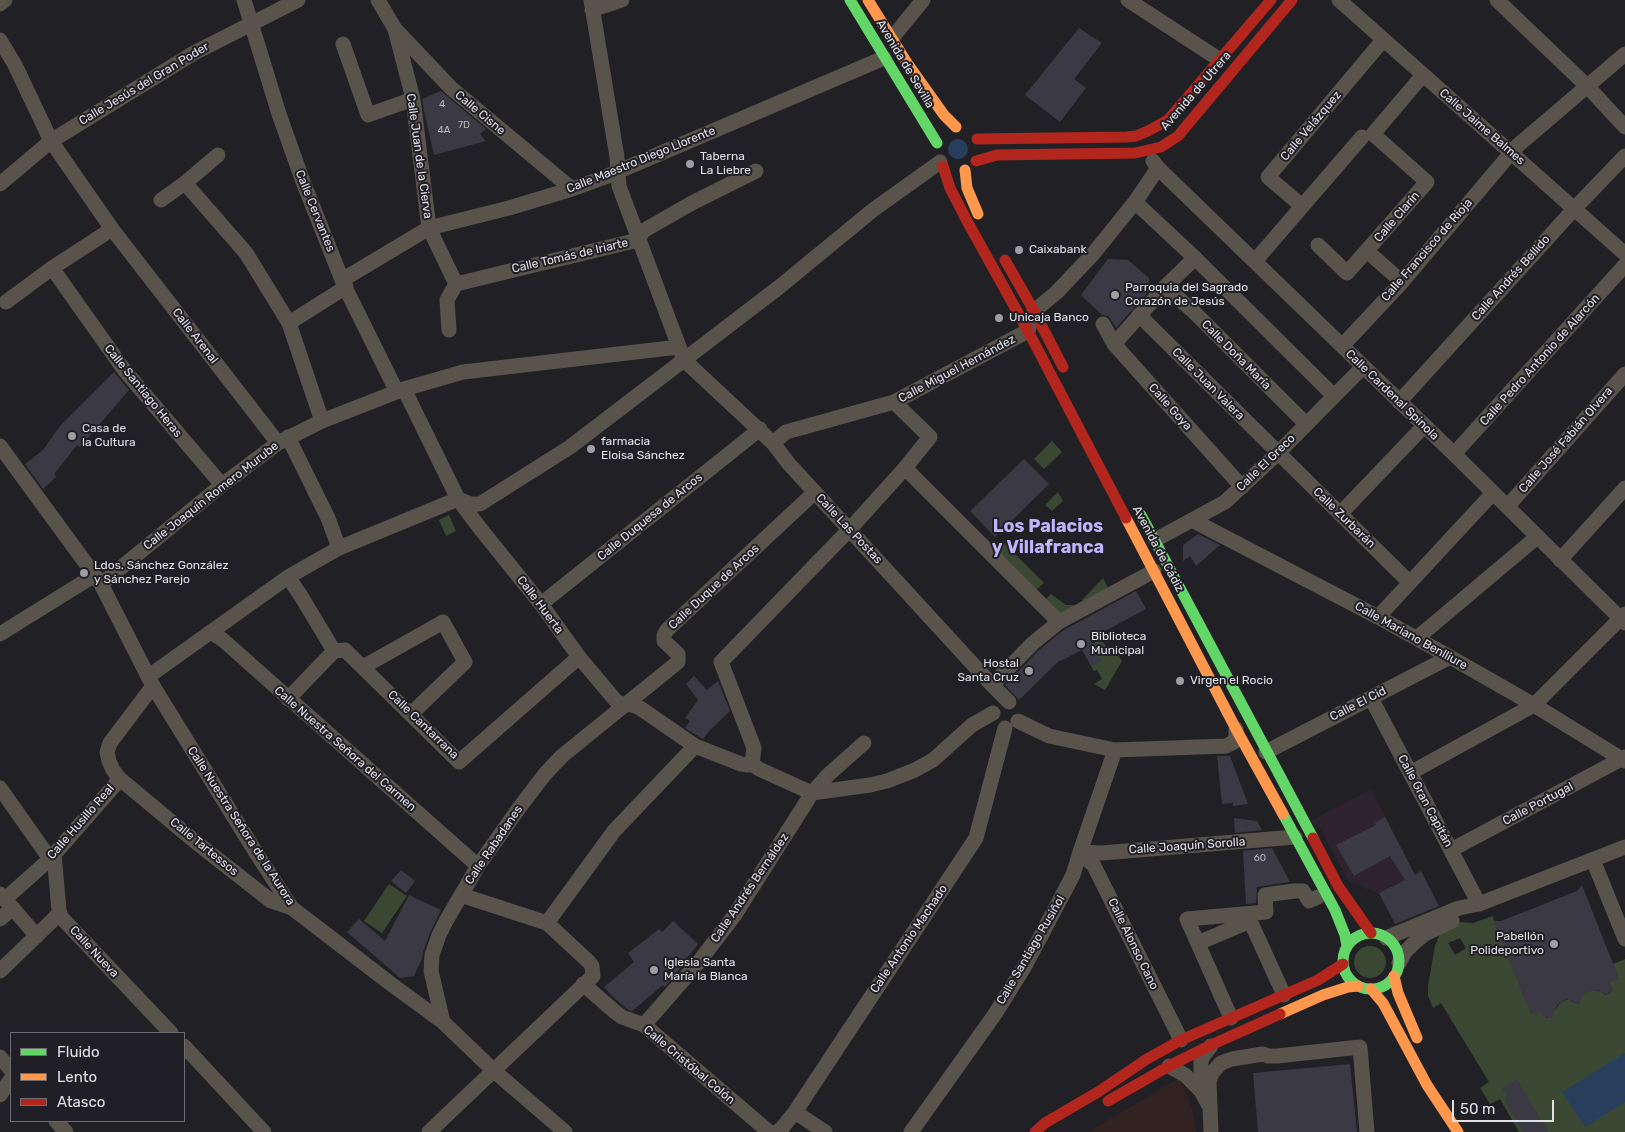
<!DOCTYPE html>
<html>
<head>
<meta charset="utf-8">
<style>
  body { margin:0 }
  #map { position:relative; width:1625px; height:1132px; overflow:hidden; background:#212025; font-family:Rubik,sans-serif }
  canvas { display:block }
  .legend { position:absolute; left:10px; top:1032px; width:175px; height:90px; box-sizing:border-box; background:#201f26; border:1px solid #6d6c72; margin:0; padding:6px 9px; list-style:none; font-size:15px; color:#e1e0e5 }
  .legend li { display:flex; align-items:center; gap:10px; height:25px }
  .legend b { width:25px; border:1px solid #6d6c72 }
  .scale { position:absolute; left:1452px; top:1100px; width:102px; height:22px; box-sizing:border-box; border:2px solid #e1e0e5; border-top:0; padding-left:6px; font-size:15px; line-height:18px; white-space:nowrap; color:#e1e0e5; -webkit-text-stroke:4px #201f26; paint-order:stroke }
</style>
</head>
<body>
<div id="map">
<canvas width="1625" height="1132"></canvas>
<ul class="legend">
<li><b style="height:6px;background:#63d668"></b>Fluido</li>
<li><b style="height:6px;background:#ff974d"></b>Lento</li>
<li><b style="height:6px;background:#b3261e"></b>Atasco</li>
</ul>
<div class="scale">50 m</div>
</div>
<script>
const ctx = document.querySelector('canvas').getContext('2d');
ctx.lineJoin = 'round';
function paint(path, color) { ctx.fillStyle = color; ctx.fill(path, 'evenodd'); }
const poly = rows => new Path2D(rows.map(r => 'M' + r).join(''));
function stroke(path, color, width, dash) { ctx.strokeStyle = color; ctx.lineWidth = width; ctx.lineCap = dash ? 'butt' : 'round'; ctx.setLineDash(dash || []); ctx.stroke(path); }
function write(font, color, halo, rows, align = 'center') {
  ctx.font = font + ' Rubik,sans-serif'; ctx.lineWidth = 4; ctx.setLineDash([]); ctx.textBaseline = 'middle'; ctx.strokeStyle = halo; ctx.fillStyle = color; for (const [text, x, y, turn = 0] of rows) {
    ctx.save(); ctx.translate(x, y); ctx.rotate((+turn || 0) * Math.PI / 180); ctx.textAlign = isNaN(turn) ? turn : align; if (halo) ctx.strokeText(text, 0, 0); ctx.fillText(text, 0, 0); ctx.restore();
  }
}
paint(poly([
  [1371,789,1415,875,1379,893,1364,888,1348,880,1320,828,1310,821]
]), '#2e222e');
paint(poly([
  [1179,1078,1192,1107,1196,1132,1088,1132]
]), '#322222');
paint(poly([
  [1052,441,1062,452,1044,469,1034,459],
  [1058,492,1063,501,1052,511,1045,505],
  [449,515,456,531,446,536,439,520],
  [1002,541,1044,583,1036,590,995,548],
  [1103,578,1109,590,1086,603,1082,600],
  [1051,594,1066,605,1074,605,1077,609,1060,614,1045,600],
  [1101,639,1108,650,1114,647,1122,661,1105,690,1094,684,1102,679,1097,670,1094,671,1091,666,1092,644],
  [389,884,407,896,382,933,364,921],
  [1493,916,1495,925,1545,1017,1547,1018,1553,1015,1554,1011,1560,1003,1571,998,1571,1001,1579,1004,1580,994,1592,990,1602,992,1605,995,1610,993,1612,989,1609,982,1617,979,1618,976,1613,964,1625,959,1625,1132,1519,1132,1500,1099,1490,1104,1480,1088,1489,1082,1441,1003,1433,1008,1428,996,1428,986,1435,946,1441,931,1460,922,1473,923],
  [1460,938,1466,948,1455,955,1448,943],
  '1354 962a16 16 0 1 1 32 0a16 16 0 1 1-32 0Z'
]), '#3a4833');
paint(poly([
  '948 149a10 10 0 1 1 20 0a10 10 0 1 1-20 0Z',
  [1625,1053,1625,1102,1585,1127,1562,1092]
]), '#283e5d');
paint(poly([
  [1079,28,1102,43,1074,79,1086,88,1060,122,1025,95],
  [441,91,486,129,480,134,486,141,434,155,425,116,422,99],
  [1108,259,1128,260,1149,278,1149,291,1116,328,1108,316,1102,315,1081,295],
  [114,372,129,390,80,447,77,445,54,474,56,477,43,489,25,464,43,450,60,426],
  [1024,459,1049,484,995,537,970,511],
  [1198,534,1220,545,1196,566,1190,556,1183,561,1183,545],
  [1136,591,1146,609,1090,639,1101,661,1091,666,1082,650,1058,662,1019,700,1005,685,1039,650,1064,630],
  [694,676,707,690,718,681,730,711,710,730,703,739,685,728,690,721,685,718,698,700,686,684],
  [1217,756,1230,756,1248,804,1233,806,1233,803,1222,804],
  [1385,817,1415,875,1421,871,1439,906,1395,924,1379,893,1405,880,1390,856,1354,876,1336,845,1376,825,1375,823],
  [1234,818,1257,821,1262,830,1235,833],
  [1272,848,1290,882,1257,887,1256,903,1246,904,1243,851],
  [401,870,415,881,406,893,391,881],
  [1582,885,1619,979,1609,982,1612,990,1606,995,1599,991,1592,990,1584,993,1579,1004,1568,999,1559,1003,1554,1011,1554,1015,1551,1018,1544,1017,1540,1011,1531,1015,1493,921,1501,921,1577,891],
  [409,895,441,910,431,931,423,952,422,959,414,976,400,978,347,932,359,919,385,941],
  [673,921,698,944,684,962,684,964,665,987,663,985,632,1011,627,1009,613,997,604,987,634,962,628,953,659,929,662,932],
  [1350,1064,1357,1132,1258,1132,1253,1073],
  [1517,1079,1548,1132,1523,1132,1504,1099,1507,1097,1502,1088]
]), '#3b3943');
stroke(poly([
  [244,0,279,114,302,179,344,285,397,392],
  [378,0,395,29,413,99,429,228,456,284,638,240,643,231,692,203,756,171],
  [591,0,617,157,619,186,684,360,773,443,789,464,992,685,1009,702],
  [1128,0,1220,60],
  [1339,0,1625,254],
  [1497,0,1587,86,1625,127],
  [0,4,5,0],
  [592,10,622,0],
  [396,30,451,88,572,189],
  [892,38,923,0],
  [0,40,15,65,51,141,112,229,278,443],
  [343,44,368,115,413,99],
  [1158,168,1454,454,1625,623],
  [185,183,246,253,289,323,322,421],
  [0,184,51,141,194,53,298,0],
  [161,200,185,183,218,155],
  [1135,202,1195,258,1334,396],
  [1302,206,1268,177,1383,40],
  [1318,245,1347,273,1427,182,1373,134,1423,75],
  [1367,251,1402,282],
  [1255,261,1362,137],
  [52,268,125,371,222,485],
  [342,280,429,228,509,208,572,189,605,177,884,58],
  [1165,287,1192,310,1306,424],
  [6,302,52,268,112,229],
  [1139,315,1409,582],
  [289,323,346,287],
  [1103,324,1114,344,1242,487],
  [449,330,447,300,456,284],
  [1114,344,1165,287,1195,258],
  [1342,346,1402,282,1516,147,1625,54],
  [404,389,458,499,479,527,541,604,579,657,616,701,621,704,632,705,640,708,695,746,741,764,748,765,752,764,759,769,812,793],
  [1399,402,1575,208,1625,156],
  [288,437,328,518,339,548],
  [773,443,786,432,894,402,1028,331,1034,311,1056,293,1093,254,1135,202,1158,168,1153,161],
  [0,446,101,584,153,686,258,856,292,908,391,984,443,1022,493,1070,565,1132],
  [1454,454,1625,265],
  [905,468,1059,622],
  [458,499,470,504,480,504,570,447,778,288,873,210,940,162],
  [1507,507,1625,374],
  [1340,514,1424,426],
  [1192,520,1378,617,1450,657,1534,705,1625,761],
  [1155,540,1225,502,1278,453,1363,367],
  [1560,560,1625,488],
  [101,584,222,485,278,443,322,421,404,389,463,372,679,347],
  [541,604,760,429],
  [1378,617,1493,493],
  [211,632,223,640,478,866],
  [0,634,95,575],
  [1417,638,1537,537],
  [334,651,345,650,459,762,579,657],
  [363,667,443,622,465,662,411,714],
  [149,676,288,577,339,548,458,499],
  [992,685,1033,643,1059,622,1154,571],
  [1371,698,1479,904],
  [288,699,334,651,301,596,288,577],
  [1018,721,1049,736,1115,750,1226,746,1234,742,1236,736,1236,729],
  [1266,752,1450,657],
  [752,764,754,748,721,662,849,530,905,468,930,437,894,402],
  [1410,773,1534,705,1625,614],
  [120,779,197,843,271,901,292,908],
  [0,788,50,859],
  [812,793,870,785,887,781,915,770,933,760,972,725,993,713],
  [1451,850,1625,757],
  [1080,852,1102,853,1295,837],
  [1080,852,1094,866,1181,1040],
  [54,854,59,910,61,917,171,1033],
  [1593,860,1625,939],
  [0,894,37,936],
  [5,899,50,859,120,779,113,770,109,761,107,752,110,743,153,686],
  [1247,914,1284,995],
  [0,919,13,908],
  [547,923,614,831,695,746],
  [1386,938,1459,908,1479,904,1625,847],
  [1198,943,1250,921],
  [1399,963,1405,952,1416,941,1425,934,1452,921],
  [0,971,59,914],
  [583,984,614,1011,622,1017,644,1025,769,1132],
  [1231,1018,1187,919,1266,912,1265,895,1294,891,1303,891,1309,901,1318,897],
  [443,1022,431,971,432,955,439,935,446,921,478,866,519,808,545,774,562,756,678,662,678,654,664,641,664,635,667,630,815,492],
  [644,1025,698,963,734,916,812,793,828,775,864,743],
  [184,1046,264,1132],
  [0,1057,11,1070],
  [1169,1066,1185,1075,1201,1091,1208,1104],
  [1201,1091,1201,1062,1203,1056,1211,1046],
  [0,1095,11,1079],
  [795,1112,825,1132],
  [56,1121,66,1132],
  [429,1132,593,976,592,966,589,962,547,923,461,895],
  [777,1132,782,1128,795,1112,976,838,1005,728],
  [911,1132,995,1014,1026,964,1073,875,1080,852,1115,750],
  [1211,1132,1209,1081,1212,1073,1221,1063,1232,1059,1263,1054,1268,1056,1277,1056,1360,1047,1367,1132]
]), '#58544b', 15);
stroke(poly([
  [850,0,937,143],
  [1141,515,1313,838],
  [1283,814,1335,910,1345,935,1347,946],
  '1343 961a28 28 0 1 1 56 0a28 28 0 1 1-56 0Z'
]), '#63d668', 11);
stroke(poly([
  [868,0,907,63,944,115,956,127],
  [965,170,967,188,978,214],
  [1126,518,1236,729,1283,814],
  [1394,976,1398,993,1417,1038],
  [1371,989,1383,1003,1427,1085,1458,1132],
  [1280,1014,1323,995,1348,987,1358,986]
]), '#ff974d', 11);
stroke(poly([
  [977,139,1127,137,1136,136,1148,131,1168,120,1271,0],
  [976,161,997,155,1135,153,1161,147,1178,136,1292,0],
  [943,166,950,188,967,221,1028,331,1126,518],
  [1005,260,1034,311,1063,367],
  [1313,838,1338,886,1371,933],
  [1108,1101,1169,1066,1211,1045,1280,1014],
  [1035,1132,1045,1123,1098,1092,1147,1059,1181,1040,1318,980,1343,964]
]), '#b3261e', 11);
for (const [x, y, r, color] of [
  [690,164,5,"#9e9da2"],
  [1019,250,5,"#9e9da2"],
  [1115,295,5,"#9e9da2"],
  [999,318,5,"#9e9da2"],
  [72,436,5,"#9e9da2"],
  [591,449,5,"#9e9da2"],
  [84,573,5,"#9e9da2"],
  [1081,644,5,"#9e9da2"],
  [1029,671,5,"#9e9da2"],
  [1180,681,5,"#9e9da2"],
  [1554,944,5,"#9e9da2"],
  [654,970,5,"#9e9da2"]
]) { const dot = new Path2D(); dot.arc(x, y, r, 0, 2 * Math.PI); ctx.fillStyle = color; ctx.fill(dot); stroke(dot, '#201f26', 2); }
write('10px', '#b8b6bc', null, [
  ["4",442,104],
  ["7D",464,125],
  ["4A",444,130],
  ["60",1260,858]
]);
write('12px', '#e1e0e5', '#201f26', [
  ["Avenida de Sevilla",905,64,59],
  ["Calle Jesús del Gran Poder",144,84,-31],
  ["Avenida de Utrera",1196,91,-49],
  ["Calle Cisne",480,113,40],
  ["Calle Velázquez",1311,126,-50],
  ["Calle Jaime Balmes",1482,127,41],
  ["Calle Juan de la Cierva",419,156,82],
  ["Calle Maestro Diego Llorente",641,160,-22],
  ["Calle Cervantes",315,211,68],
  ["Calle Clarín",1397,217,-49],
  ["Calle Francisco de Rioja",1427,250,-49],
  ["Calle Tomás de Iriarte",570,256,-13],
  ["Calle Andrés Bellido",1511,278,-48],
  ["Calle Arenal",195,336,52],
  ["Calle Doña María",1236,355,45],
  ["Calle Pedro Antonio de Alarcón",1540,360,-48],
  ["Calle Miguel Hernández",957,369,-28],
  ["Calle Juan Valera",1208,384,45],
  ["Calle Santiago Heras",143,391,51],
  ["Calle Cardenal Spinola",1392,395,44],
  ["Calle Goya",1170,407,48],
  ["Calle José Fabián Olvera",1566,440,-49],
  ["Calle El Greco",1266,463,-44],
  ["Calle Joaquín Romero Murube",211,496,-38],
  ["Calle Duquesa de Arcos",650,517,-39],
  ["Calle Zurbarán",1344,518,44],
  ["Calle Las Postas",849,529,47],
  ["Avenida de Cádiz",1158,549,62],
  ["Calle Duque de Arcos",714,587,-43],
  ["Calle Huerta",540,605,53],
  ["Calle Mariano Benlliure",1411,636,29],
  ["Calle El Cid",1358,704,-27],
  ["Calle Cantarrana",423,725,44],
  ["Calle Nuestra Señora del Carmen",345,749,41],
  ["Calle Gran Capitán",1425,801,62],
  ["Calle Portugal",1538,804,-28],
  ["Calle Husillo Real",81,822,-49],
  ["Calle Nuestra Señora de la Aurora",241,826,57],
  ["Calle Rabadanes",494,845,-56],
  ["Calle Joaquín Sorolla",1187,846,-4],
  ["Calle Tartessos",204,847,39],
  ["Calle Andrés Bernáldez",750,888,-56],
  ["Calle Antonio Machado",909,939,-56],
  ["Calle Alonso Cano",1133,944,64],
  ["Calle Santiago Rusiñol",1031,950,-60],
  ["Calle Nueva",94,952,47],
  ["Calle Cristóbal Colón",689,1065,40]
]);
write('12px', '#e1e0e5', '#201f26', [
  ["Taberna",700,157],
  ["La Liebre",700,171],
  ["Caixabank",1029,250],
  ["Parroquia del Sagrado",1125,288],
  ["Corazón de Jesús",1125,302],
  ["Unicaja Banco",1009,318],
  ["Casa de",82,429],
  ["la Cultura",82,443],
  ["farmacia",601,442],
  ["Eloisa Sánchez",601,456],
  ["Ldos. Sánchez González",94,566],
  ["y Sánchez Parejo",94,580],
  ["Biblioteca",1091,637],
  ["Municipal",1091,651],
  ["Hostal",1019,664,"right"],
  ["Santa Cruz",1019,678,"right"],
  ["Virgen el Rocio",1190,681],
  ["Pabellón",1544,937,"right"],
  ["Polideportivo",1544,951,"right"],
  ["Iglesia Santa",664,963],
  ["María la Blanca",664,977]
], 'left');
write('bold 18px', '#c1b4fb', '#201f26', [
  ["Los Palacios",1048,527],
  ["y Villafranca",1048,548]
]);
</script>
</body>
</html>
